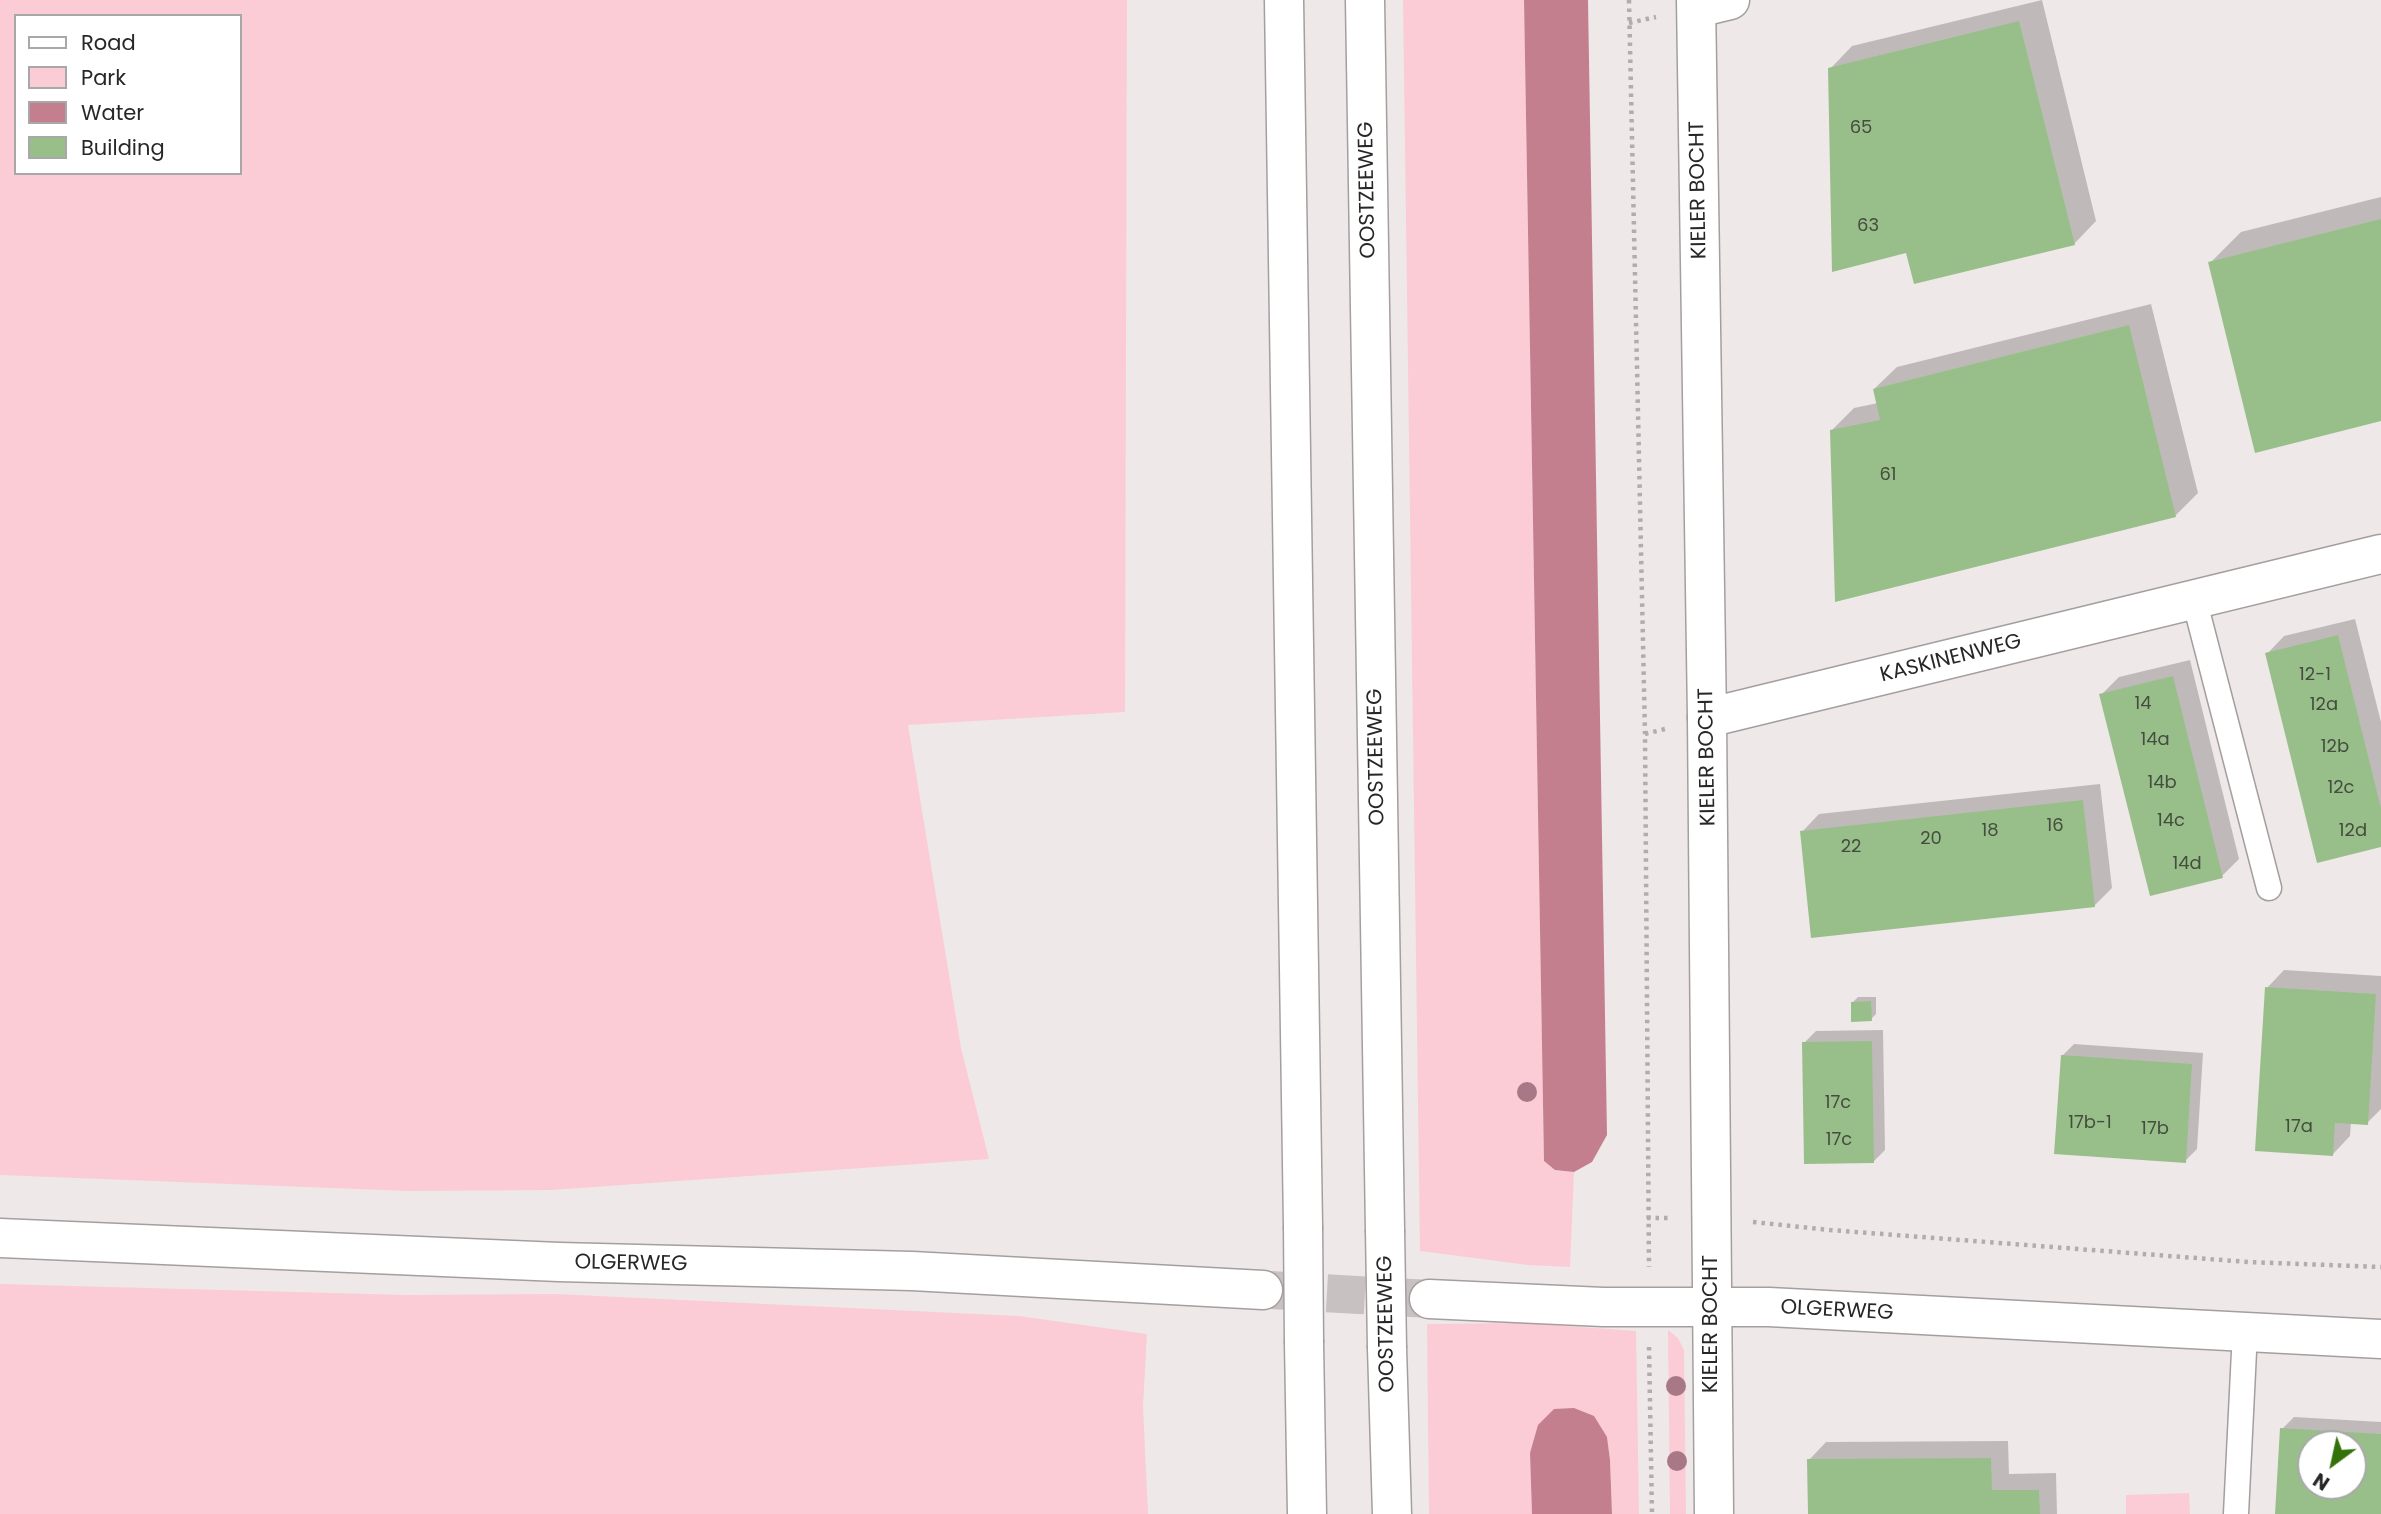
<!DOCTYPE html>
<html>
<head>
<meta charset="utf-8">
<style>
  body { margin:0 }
  #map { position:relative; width:2381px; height:1514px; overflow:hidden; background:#efe8e9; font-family:Poppins,sans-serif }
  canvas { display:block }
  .legend { position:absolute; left:14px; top:14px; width:228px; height:161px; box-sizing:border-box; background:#fff; border:2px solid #a9a8a9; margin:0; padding:9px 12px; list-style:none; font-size:21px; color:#292627 }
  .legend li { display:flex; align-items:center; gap:14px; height:35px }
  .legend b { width:35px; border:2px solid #a9a8a9 }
  .north { position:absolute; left:2297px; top:1430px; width:70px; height:70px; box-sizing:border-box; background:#fff; border:2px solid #a9a8a9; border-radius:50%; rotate:213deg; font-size:19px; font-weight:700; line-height:28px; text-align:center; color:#292627 }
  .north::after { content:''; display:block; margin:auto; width:24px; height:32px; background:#337208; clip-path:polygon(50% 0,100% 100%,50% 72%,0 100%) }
</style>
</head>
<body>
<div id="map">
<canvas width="2381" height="1514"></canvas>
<ul class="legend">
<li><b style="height:9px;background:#fff"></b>Road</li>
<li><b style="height:19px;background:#fbccd5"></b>Park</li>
<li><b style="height:19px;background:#c47f8e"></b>Water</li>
<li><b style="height:19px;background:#98bf89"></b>Building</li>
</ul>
<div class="north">N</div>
</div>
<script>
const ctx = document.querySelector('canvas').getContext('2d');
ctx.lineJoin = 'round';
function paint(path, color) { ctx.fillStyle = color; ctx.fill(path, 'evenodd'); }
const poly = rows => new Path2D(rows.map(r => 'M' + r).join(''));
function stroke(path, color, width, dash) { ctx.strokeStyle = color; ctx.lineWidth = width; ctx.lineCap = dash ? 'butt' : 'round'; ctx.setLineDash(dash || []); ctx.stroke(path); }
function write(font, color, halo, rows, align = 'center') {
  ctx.font = font + ' Poppins,sans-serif'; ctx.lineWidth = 5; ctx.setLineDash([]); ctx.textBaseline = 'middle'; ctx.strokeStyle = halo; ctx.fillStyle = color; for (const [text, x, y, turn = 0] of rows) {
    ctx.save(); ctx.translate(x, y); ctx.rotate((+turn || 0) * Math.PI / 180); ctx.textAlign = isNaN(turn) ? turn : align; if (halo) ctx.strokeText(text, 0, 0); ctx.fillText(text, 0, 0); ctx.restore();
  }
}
paint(poly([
  [0,0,1127,0,1125,712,908,725,961,1048,989,1159,552,1190,408,1191,0,1175],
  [16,16,240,16,240,173,16,173],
  [1403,0,1524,0,1544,1161,1555,1170,1574,1172,1570,1267,1528,1265,1420,1251],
  [0,1284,406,1295,556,1294,1019,1316,1147,1334,1143,1406,1148,1514,0,1514],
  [1526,1323,1636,1331,1639,1514,1612,1514,1610,1460,1607,1437,1530,1453,1532,1514,1429,1514,1427,1324],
  [1668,1330,1678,1338,1684,1350,1686,1514,1670,1514],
  [2189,1493,2190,1514,2126,1514,2126,1495]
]), '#fbccd5');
paint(poly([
  [1524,0,1588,0,1607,1135,1592,1162,1574,1172,1555,1170,1544,1161],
  [1574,1408,1594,1416,1607,1437,1610,1460,1612,1514,1532,1514,1530,1453,1538,1425,1554,1409]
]), '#c47f8e');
paint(poly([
  [2042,0,2096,221,2074,244,1907,251,1830,69,1852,46],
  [2381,197,2381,420,2210,263,2241,232],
  [2151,304,2198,493,2175,516,1832,430,1854,408,1878,403,1874,389,1897,367],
  [2355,619,2381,722,2381,846,2267,654,2284,636],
  [2190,660,2239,859,2222,876,2101,695,2119,677],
  [2100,784,2112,888,2094,906,1802,832,1819,814],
  [2284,970,2381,976,2381,1109,2367,1123,2351,1122,2350,1136,2333,1154,2267,988],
  [1858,997,1876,997,1876,1014,1871,1019,1853,1002],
  [1883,1030,1885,1150,1873,1162,1804,1043,1816,1031],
  [2074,1044,2203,1053,2197,1149,2185,1161,2062,1056],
  [2294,1417,2381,1422,2381,1514,2277,1514,2282,1429],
  [2311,1444,2353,1444,2353,1486,2311,1486],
  [2008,1441,2009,1474,2056,1473,2057,1514,1810,1514,1809,1460,1826,1442]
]), '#0003');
paint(poly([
  [2019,21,2075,245,1914,284,1906,253,1832,272,1828,68],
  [2381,219,2381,421,2255,453,2208,262],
  [2129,325,2176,517,1835,602,1830,430,1880,420,1873,389],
  [2338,635,2381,808,2381,847,2317,863,2265,653],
  [2173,676,2223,878,2150,896,2099,694],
  [2083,800,2095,907,1811,938,1800,831],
  [2265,987,2376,994,2368,1125,2335,1123,2333,1156,2255,1151],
  [1871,1001,1872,1021,1851,1022,1851,1002],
  [1872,1041,1874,1163,1804,1164,1802,1042],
  [2061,1055,2192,1064,2186,1163,2054,1154],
  [2280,1428,2381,1434,2381,1514,2275,1514],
  [2311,1444,2353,1444,2353,1486,2311,1486],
  [1991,1458,1992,1490,2039,1490,2040,1514,1808,1514,1807,1459]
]), '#98bf89');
stroke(poly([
  [1270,1290,1429,1299]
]), '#c7c1c2', 38, [38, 19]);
const service = poly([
  [2194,599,2269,888],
  [2236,1514,2245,1331]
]);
const minor = poly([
  [1697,8,1730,0],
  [1707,718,2381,554]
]);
const tertiary = poly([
  [1696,0,1707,718,1714,1514],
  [0,1238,559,1262,912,1271,1263,1290],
  [1429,1299,1603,1307,1769,1307,2381,1339]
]);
const trunk = poly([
  [1284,0,1303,1226],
  [1365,0,1385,1230],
  [1304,1343,1307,1514],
  [1387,1348,1392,1514]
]);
stroke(service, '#a59e9f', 27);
stroke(minor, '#a59e9f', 41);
stroke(tertiary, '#a59e9f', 41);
stroke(trunk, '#a59e9f', 41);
stroke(poly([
  [1629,0,1645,734,1649,1267],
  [1629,23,1656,17],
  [1645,734,1665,729],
  [1647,1218,1671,1218],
  [1753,1222,1830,1230,2248,1262,2381,1267],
  [1649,1347,1652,1514]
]), '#b1acad', 4.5, [3.5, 5]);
stroke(service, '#fff', 24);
stroke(minor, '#fff', 38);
stroke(tertiary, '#fff', 38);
stroke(trunk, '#fff', 38);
const trunkBridge = poly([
  [1303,1226,1304,1343],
  [1385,1230,1387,1348]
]);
stroke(trunkBridge, '#a59e9f', 41, []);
stroke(trunkBridge, '#fff', 38);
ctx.fillStyle = '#a97887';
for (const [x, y] of [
  [1527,1092],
  [1676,1386],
  [1677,1461]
]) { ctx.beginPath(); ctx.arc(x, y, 10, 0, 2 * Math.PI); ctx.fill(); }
write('18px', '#454c40', null, [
  ["65",1861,128],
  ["63",1868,226],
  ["61",1888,475],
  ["12-1",2315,675],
  ["14",2143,704],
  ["12a",2324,705],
  ["14a",2155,740],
  ["12b",2335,747],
  ["14b",2162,783],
  ["12c",2341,788],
  ["14c",2171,821],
  ["16",2055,826],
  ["18",1990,831],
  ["12d",2353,831],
  ["20",1931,839],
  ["22",1851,847],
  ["14d",2187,864],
  ["17c",1838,1103],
  ["17b-1",2090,1123],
  ["17a",2299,1127],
  ["17b",2155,1129],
  ["17c",1839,1140]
]);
write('21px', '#292627', '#fff', [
  ["OOSTZEEWEG",1368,190,-91],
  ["KIELER BOCHT",1699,190,-91],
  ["KASKINENWEG",1951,659,-14],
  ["OOSTZEEWEG",1377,757,-91],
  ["KIELER BOCHT",1708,757,-91],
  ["OLGERWEG",631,1264,1],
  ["OLGERWEG",1837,1311,3],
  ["OOSTZEEWEG",1387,1324,-91],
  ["KIELER BOCHT",1712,1324,-90]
]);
</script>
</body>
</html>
